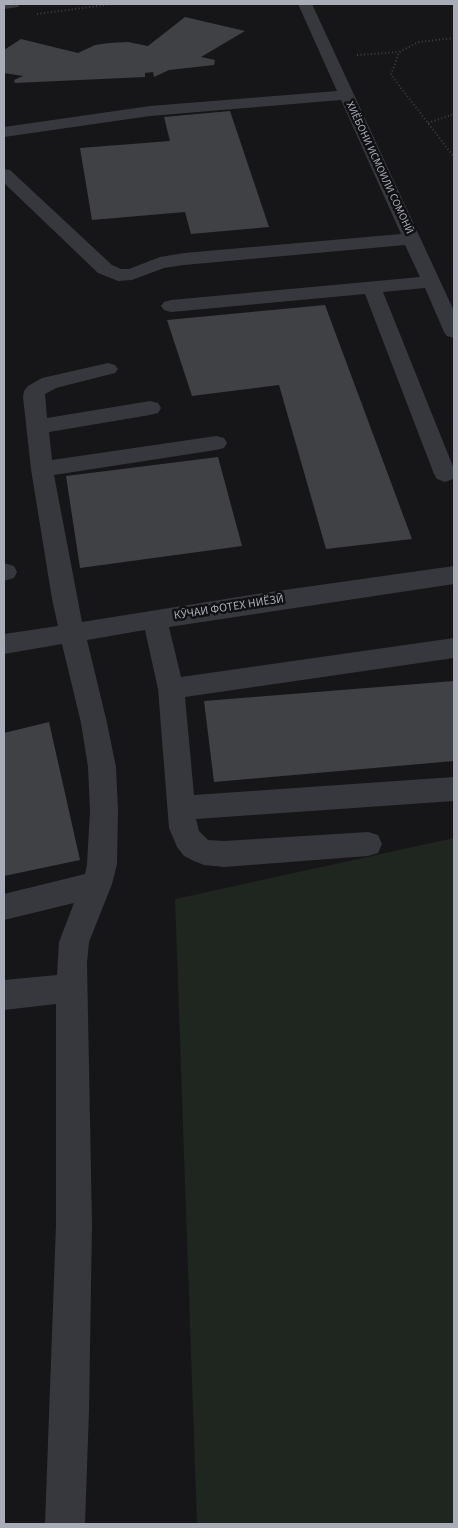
<!DOCTYPE html>
<html>
<head>
<meta charset="utf-8">
<style>
  body { margin:0 }
  #map { position:relative; width:458px; height:1528px; overflow:hidden; background:#161618; font-family:"Source Sans 3",sans-serif }
  canvas { display:block }
  .frame { position:absolute; inset:0; border:5px solid #a8adb8; pointer-events:none }
</style>
</head>
<body>
<div id="map">
<canvas width="458" height="1528"></canvas>
<div class="frame"></div>
</div>
<script>
const ctx = document.querySelector('canvas').getContext('2d');
ctx.lineJoin = 'round';
function paint(path, color) { ctx.fillStyle = color; ctx.fill(path, 'evenodd'); }
const poly = rows => new Path2D(rows.map(r => 'M' + r).join(''));
function stroke(path, color, width, dash) { ctx.strokeStyle = color; ctx.lineWidth = width; ctx.lineCap = dash ? 'butt' : 'round'; ctx.setLineDash(dash || []); ctx.stroke(path); }
function write(font, color, halo, rows, align = 'center') {
  ctx.font = font + ' "Source Sans 3",sans-serif'; ctx.lineWidth = 5; ctx.setLineDash([]); ctx.textBaseline = 'middle'; ctx.strokeStyle = halo; ctx.fillStyle = color; for (const [text, x, y, turn = 0] of rows) {
    ctx.save(); ctx.translate(x, y); ctx.rotate((+turn || 0) * Math.PI / 180); ctx.textAlign = isNaN(turn) ? turn : align; if (halo) ctx.strokeText(text, 0, 0); ctx.fillText(text, 0, 0); ctx.restore();
  }
}
paint(poly([
  [454,838,454,1524,197,1524,175,899]
]), '#1e261f');
paint(poly([
  [185,17,245,31,201,57,215,60,214,65,169,70,154,77,153,72,145,73,145,77,15,83,14,80,23,76,4,73,4,50,21,39,78,53,95,45,109,43,128,42,148,46],
  [230,111,269,227,191,234,185,212,92,220,80,148,170,141,164,117],
  [325,305,412,539,326,549,279,385,192,396,167,320],
  [218,457,242,546,80,568,66,476],
  [454,681,454,761,214,782,204,701],
  [49,722,80,860,4,876,4,733]
]), '#404145');
stroke(poly([
  [37,14,113,4],
  [454,38,419,42,399,52,391,75,454,157],
  [357,55,399,52],
  [428,123,454,114]
]), '#3d3f44', 2, [1, 2.5]);
paint(poly([
  [4,4,20,4,18,7,4,9,4,4],
  [298,4,312,4,454,311,454,338,447,336,444,332,425,288,383,292,454,469,453,479,445,482,437,479,434,474,365,294,171,312,164,310,161,306,164,302,171,300,420,277,405,245,184,265,164,268,132,280,118,281,98,273,4,183,4,169,10,170,112,265,121,269,129,269,160,257,184,253,401,234,341,100,150,116,4,137,4,127,150,106,337,91,298,4],
  [108,363,115,365,118,369,115,373,56,388,45,394,47,418,150,401,158,403,161,408,158,413,150,415,49,432,52,460,216,436,224,438,227,443,224,448,216,450,54,475,82,622,263,593,454,566,454,584,169,627,181,677,454,638,454,658,185,697,194,795,454,777,454,801,196,819,199,831,208,840,224,841,368,832,378,835,382,844,378,853,368,856,224,867,204,865,194,861,184,856,177,847,169,828,158,689,145,630,87,640,107,723,116,767,118,811,117,864,112,884,89,942,87,963,92,1225,89,1410,85,1524,45,1524,56,1225,56,1004,4,1010,4,980,57,975,59,942,74,903,4,920,4,894,85,874,87,864,90,811,88,767,81,723,62,644,4,654,4,634,58,626,52,599,31,469,23,397,24,391,28,386,42,378,108,363],
  [4,563,14,566,17,572,14,578,4,581,4,563]
]), '#37383d');
write('11px', '#a8adb8', '#111113', [
  ["ХИЁБОНИ ИСМОИЛИ СОМОНӢ",379,168,65]
]);
write('12px', '#a8adb8', '#111113', [
  ["КӮЧАИ ФОТЕХ НИЁЗӢ",229,608,-9]
]);
</script>
</body>
</html>
